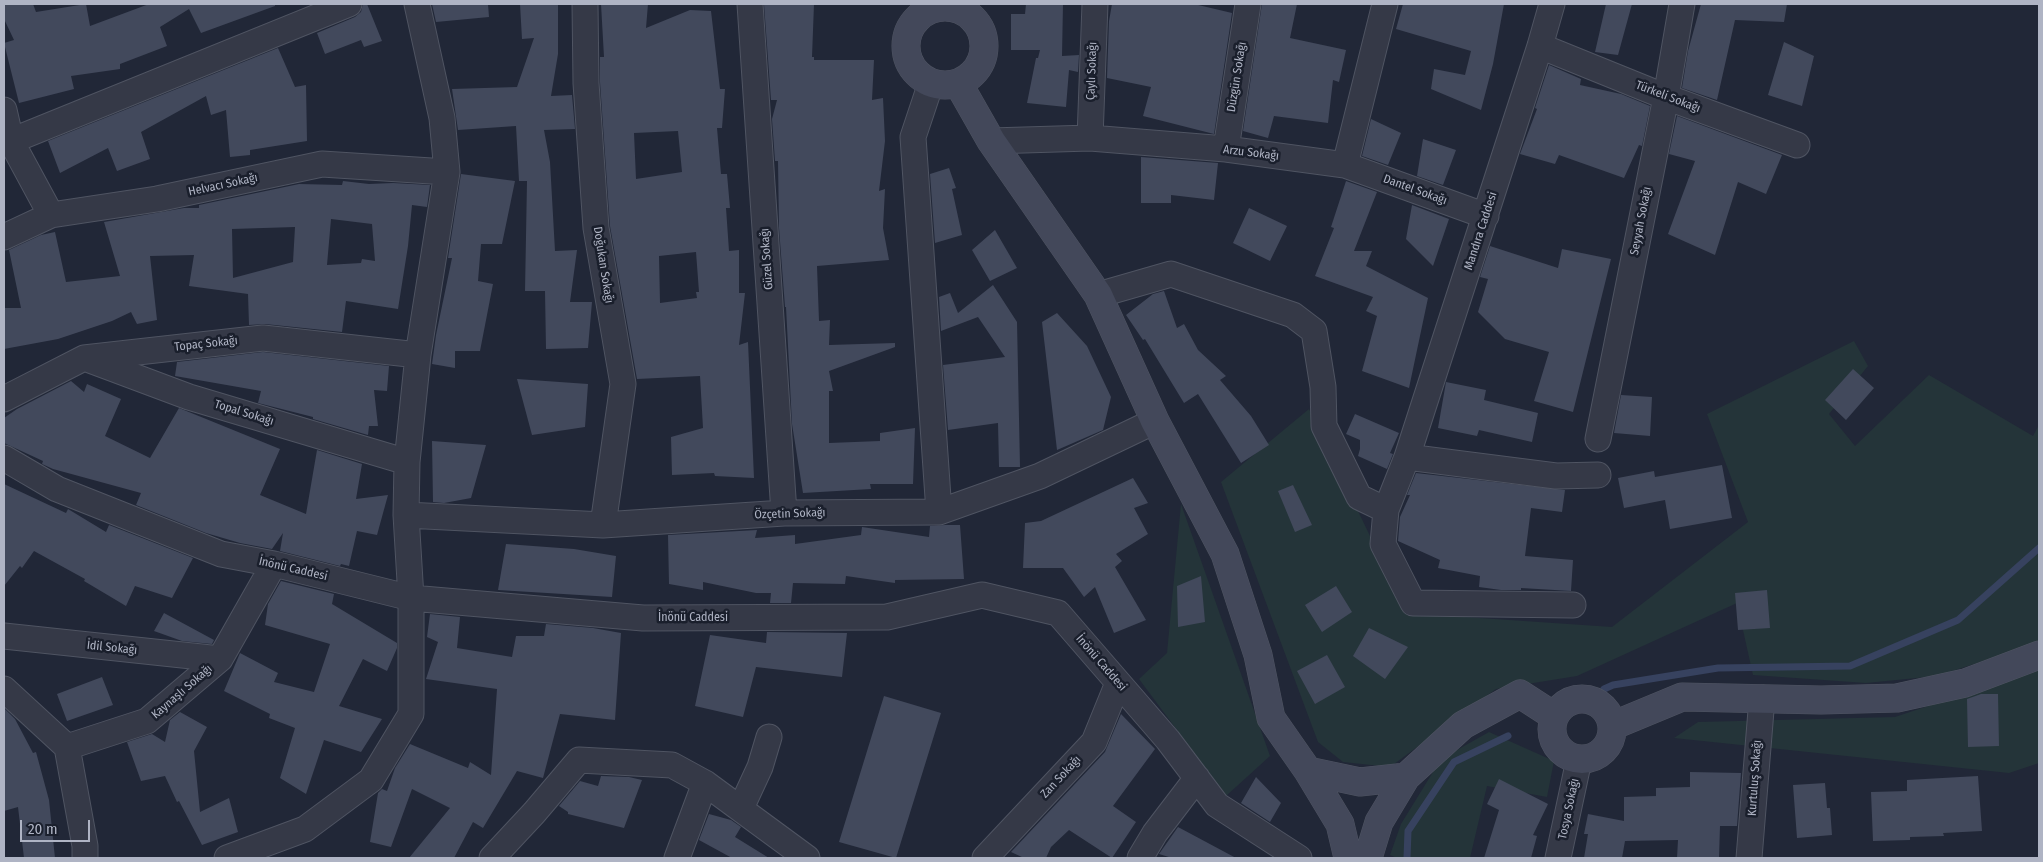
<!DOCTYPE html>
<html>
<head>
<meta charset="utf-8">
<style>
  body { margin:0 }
  #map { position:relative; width:2043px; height:862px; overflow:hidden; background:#212737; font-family:"Fira Sans Condensed",sans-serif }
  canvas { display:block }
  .frame { position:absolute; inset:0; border:5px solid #afb4c4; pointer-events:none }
  .scale { position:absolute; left:20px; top:820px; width:70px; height:22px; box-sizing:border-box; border:2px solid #afb4c4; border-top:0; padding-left:6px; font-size:15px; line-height:18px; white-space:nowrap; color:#afb4c4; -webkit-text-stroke:4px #1a1f2c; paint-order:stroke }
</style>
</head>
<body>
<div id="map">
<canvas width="2043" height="862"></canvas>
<div class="frame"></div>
<div class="scale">20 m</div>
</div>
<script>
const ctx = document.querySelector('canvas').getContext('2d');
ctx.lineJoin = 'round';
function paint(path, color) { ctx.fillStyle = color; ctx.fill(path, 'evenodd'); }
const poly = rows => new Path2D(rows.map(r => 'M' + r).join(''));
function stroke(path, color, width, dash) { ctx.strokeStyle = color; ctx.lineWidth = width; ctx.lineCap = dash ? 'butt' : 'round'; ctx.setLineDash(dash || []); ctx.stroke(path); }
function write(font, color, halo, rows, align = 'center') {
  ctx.font = font + ' "Fira Sans Condensed",sans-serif'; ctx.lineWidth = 5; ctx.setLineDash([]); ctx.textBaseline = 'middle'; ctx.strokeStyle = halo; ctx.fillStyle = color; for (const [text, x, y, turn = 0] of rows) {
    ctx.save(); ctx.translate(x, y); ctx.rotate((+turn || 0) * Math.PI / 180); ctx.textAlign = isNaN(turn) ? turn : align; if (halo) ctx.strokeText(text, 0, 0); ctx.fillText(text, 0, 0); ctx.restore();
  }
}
paint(poly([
  [1854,341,1868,366,1829,414,1855,446,1929,375,2033,436,2039,425,2039,643,1937,676,1866,683,1753,675,1737,603,1577,676,1496,689,1390,767,1343,762,1318,742,1221,482,1309,409,1407,613,1612,627,1748,522,1707,414],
  [1181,504,1270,756,1226,796,1139,679,1167,653],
  [2039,669,2039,763,2009,773,1674,738,1698,722,1895,717],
  [1489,732,1554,761,1547,797,1487,786,1470,858,1397,858,1390,855,1401,824,1441,759]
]), '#243439');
stroke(poly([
  [1604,689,1613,685,1718,668,1850,666,1958,620,2039,548],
  [1407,858,1408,831,1454,762,1508,736]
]), '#37425f', 7);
paint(poly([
  [4,4,33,4,36,12,86,4,90,26,149,4,275,4,275,6,201,33,189,9,160,27,167,46,120,64,120,69,71,76,74,89,19,103,4,43,14,40,4,19],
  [363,4,367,4,382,41,364,47,361,40,325,54,317,33,355,17,361,12],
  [432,4,488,4,489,17,436,22],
  [520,4,558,4,558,54,551,96,572,95,575,129,544,130,550,162,555,251,577,250,570,302,592,302,588,348,546,349,545,291,525,291,527,181,519,181,516,126,458,130,452,89,517,87,534,38,522,39],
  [601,4,648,4,646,28,690,10,711,11,720,89,725,89,722,128,717,128,721,174,727,174,730,208,726,208,729,251,739,250,739,293,745,293,739,345,748,342,754,478,715,476,714,473,672,475,671,437,703,428,700,376,637,379,610,226,600,82,600,57,604,57],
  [678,131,682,172,636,179,634,133],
  [696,252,699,292,696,292,697,298,660,303,659,256],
  [764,4,814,4,812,57,814,57,814,60,874,60,872,100,883,98,885,141,879,191,885,189,883,228,889,260,817,266,819,321,830,320,829,345,895,343,895,347,829,371,833,391,829,391,829,443,880,441,880,433,915,428,913,484,870,484,871,489,803,493,792,424,786,307,785,307,779,228,778,161,775,161,772,119,777,100,771,100],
  [1026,4,1063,4,1062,56,1079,55,1078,72,1069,70,1066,107,1027,103,1036,58,1038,58,1040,50,1011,50,1011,14,1025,14],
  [1112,4,1194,4,1232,13,1214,134,1143,116,1151,87,1107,78,1109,21],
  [1262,4,1297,4,1290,38,1346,50,1339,82,1333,80,1328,123,1274,116,1268,138,1243,131],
  [1403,4,1504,4,1493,64,1481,110,1431,89,1434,69,1465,75,1471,51,1396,29],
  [1606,4,1632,4,1618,55,1595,52],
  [1701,4,1787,4,1784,22,1735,20,1717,100,1682,88,1688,51],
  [1784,42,1814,56,1802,106,1768,95],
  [278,48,295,87,306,85,307,141,250,150,250,155,230,157,226,110,211,115,206,96,141,132,150,159,117,171,108,148,60,173,48,141],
  [1549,65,1581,79,1580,85,1621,94,1650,106,1642,146,1639,145,1624,178,1559,155,1555,164,1520,154,1537,109,1535,108],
  [1677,116,1782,155,1766,194,1738,182,1715,255,1668,234,1695,161,1669,154],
  [1371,119,1401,133,1388,165,1362,156],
  [1423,139,1456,150,1443,185,1417,176],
  [1141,157,1218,163,1214,200,1171,195,1171,203,1141,203],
  [949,168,956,188,952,189,962,235,935,243,930,174],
  [461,174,515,181,502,244,481,244,478,281,493,284,480,351,455,351,455,368,432,364,436,335,452,258,448,258],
  [343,181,369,184,393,183,430,185,427,207,412,205,408,246,398,309,346,301,342,332,265,324,249,325,248,294,189,286,194,255,150,256,157,320,137,324,131,312,112,321,58,339,4,349,4,308,21,308,9,250,41,235,55,232,66,282,120,276,104,222,184,208,199,208,199,205,299,184,342,185],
  [331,219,372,224,375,261,362,259,361,263,327,265],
  [295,227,293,262,233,278,232,229],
  [1346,181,1377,192,1354,251,1372,251,1366,266,1428,298,1409,388,1362,371,1377,316,1366,311,1373,297,1315,276,1334,228,1331,227],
  [1412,205,1449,219,1433,266,1406,239],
  [1249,208,1287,226,1270,261,1233,243],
  [995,230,1017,268,990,281,972,250],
  [1490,246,1558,268,1562,249,1611,259,1573,412,1534,401,1549,352,1505,339,1478,312,1488,279,1480,277],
  [993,285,1017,322,1020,467,999,467,998,423,948,430,943,365,1005,357,978,317,941,331,939,297,950,293,958,313],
  [1164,291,1177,328,1184,324,1198,350,1226,376,1220,380,1251,416,1269,445,1241,463,1198,394,1184,403,1145,339,1143,340,1126,315,1153,294],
  [1057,313,1087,346,1111,397,1103,430,1057,450,1042,322],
  [263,352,389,366,387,391,374,390,378,426,369,426,368,435,313,419,313,417,258,403,261,391,175,376,177,362],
  [1853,369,1874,388,1846,420,1825,400],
  [517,379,588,384,585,427,532,435],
  [71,381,84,392,87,384,121,399,105,436,150,458,179,408,280,449,260,495,306,514,317,450,362,464,356,499,388,495,377,535,357,531,349,566,341,564,340,566,280,551,283,533,272,549,240,543,206,533,136,505,141,493,53,469,42,464,43,461,4,443,4,418,17,409],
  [1446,382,1486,390,1484,400,1538,413,1532,442,1479,430,1477,436,1438,428],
  [1621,395,1652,397,1650,436,1614,433],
  [1355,414,1399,433,1390,453,1393,454,1387,469,1358,456,1360,449,1360,440,1346,434],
  [432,441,486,445,471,498,444,503,433,502],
  [1722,465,1732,518,1670,529,1665,500,1624,508,1618,478,1654,471,1655,477],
  [1416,473,1565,490,1562,512,1531,508,1525,556,1573,560,1571,591,1521,588,1521,590,1501,590,1479,587,1480,576,1438,568,1440,560,1398,541,1400,517,1410,495,1407,495],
  [1133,478,1148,503,1134,508,1148,534,1116,554,1122,561,1115,567,1146,620,1114,633,1095,587,1084,597,1063,568,1023,568,1025,523,1041,521],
  [4,484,66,513,68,509,106,532,109,525,193,558,172,598,135,586,126,606,84,581,85,579,34,551,22,568,20,566,4,586],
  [1293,485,1312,525,1295,532,1278,491],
  [945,525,960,525,964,579,895,580,895,583,846,576,845,584,793,583,791,603,770,603,771,593,756,593,703,582,703,590,669,584,668,535,757,530,755,538,795,535,795,544,861,535,862,527,929,537,930,526],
  [506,544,574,549,616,556,612,597,498,590],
  [1201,576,1205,622,1178,627,1177,586],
  [281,581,334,594,332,604,397,643,397,648,387,671,363,659,339,706,382,719,361,752,324,740,306,794,280,778,295,728,269,718,270,714,224,691,240,653,278,673,274,682,314,692,330,644,265,625,268,604],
  [1336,586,1352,612,1322,632,1305,605],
  [1767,590,1770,628,1738,630,1735,593],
  [164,613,214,640,212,644,182,641,154,631],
  [430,614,460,617,457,648,512,657,516,636,544,636,546,624,593,628,621,633,615,720,560,714,543,778,517,771,483,828,473,822,454,858,409,858,450,808,412,789,391,847,370,842,378,793,382,789,387,791,395,768,410,744,468,768,470,762,491,775,497,689,426,679,438,642,427,637],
  [1369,628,1408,647,1385,679,1353,656],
  [767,632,847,633,842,677,756,667,743,717,695,706,710,635,766,643],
  [1327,655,1345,687,1315,704,1297,671],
  [102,677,113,705,67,721,57,694],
  [1981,694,1998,694,1999,746,1968,747,1967,699],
  [884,696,941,713,896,858,839,842],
  [4,708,15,719,33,753,36,752,49,800,55,858,24,858,18,807,4,811],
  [180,712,207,727,194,751,200,812,229,798,238,832,202,845,179,801,177,802,165,776,141,781,127,742,152,734,165,742,170,720],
  [1121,714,1155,749,1113,806,1136,822,1112,858,1069,830,1051,847,1046,858,1024,858,1011,852,1105,752],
  [1690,772,1741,773,1737,826,1720,826,1719,858,1677,858,1678,840,1625,841,1622,858,1584,858,1588,834,1584,834,1588,814,1624,821,1624,797,1656,796,1656,788,1690,787],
  [601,776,629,777,642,780,624,828,568,814,568,812,559,806,580,781,598,786],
  [1978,776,1982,831,1943,833,1944,836,1910,837,1910,840,1873,841,1871,792,1907,791,1907,780],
  [1256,777,1281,803,1270,822,1241,803],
  [1499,779,1548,804,1533,835,1537,836,1531,858,1484,858,1499,810,1487,804],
  [1825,783,1827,808,1830,808,1832,835,1797,838,1793,785],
  [709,814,731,820,741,827,735,837,769,858,732,858,699,840],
  [1178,827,1236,858,1172,858,1159,854]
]), '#42495c');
const street = poly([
  [585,4,586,83,596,228,623,384,603,525],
  [750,4,784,513],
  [1540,46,1666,97,1797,145],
  [931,83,913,137,939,512],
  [4,110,11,141,51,215],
  [1090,138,1095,4],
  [11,141,349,4],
  [991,141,1090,138,1226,149,1345,165,1385,4],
  [1226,149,1248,4],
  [1345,165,1486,216],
  [4,237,51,215,157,199,322,164,447,172],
  [1098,295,1171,274,1293,315,1314,331,1323,387,1324,426,1359,497,1386,510,1383,544,1413,603,1573,605],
  [90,360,189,397,407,462],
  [4,399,84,358,263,338,418,355],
  [1598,439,1666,97,1682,4],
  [1407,457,1540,46,1552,4],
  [4,458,57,489,221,554,274,564,411,598,643,618,887,617,982,595,1058,613,1168,740,1217,805,1299,858],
  [1386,510,1407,457,1556,476,1598,475],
  [406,515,603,525,784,513,939,512,1040,476,1155,421],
  [4,636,220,659],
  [4,689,67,747,85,846,85,858],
  [67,747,147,721,220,659,274,564],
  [741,808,760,767,769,737],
  [227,858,305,829,371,780,411,714,411,598,406,515,407,462,418,355,447,172,442,118,417,4],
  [492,858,534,813,579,760,672,765,705,783,807,858],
  [677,858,705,783],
  [985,858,1094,742,1118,683],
  [1140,858,1155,833,1197,778],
  [1558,858,1579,760],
  [1749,858,1762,698]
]);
const secondary = poly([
  '906 46a39 39 0 1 1 78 0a39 39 0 1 1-78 0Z',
  [958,83,991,141,1098,295,1155,421,1225,554,1258,655,1271,718,1308,771,1340,824,1348,858],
  '1552 729a30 30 0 1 1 60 0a30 30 0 1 1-60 0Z',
  [1612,726,1682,697,1821,700,1897,698,1965,683,2039,655],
  [1308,771,1360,782,1406,777],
  [1368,858,1379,822,1406,777,1463,725,1520,694,1554,716]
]);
stroke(street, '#4f5462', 27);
stroke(secondary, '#4f5462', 29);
stroke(street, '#353947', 25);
stroke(secondary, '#43485a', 28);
write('12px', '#afb4c4', '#1a1f2c', [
  ["Çaylı Sokağı",1092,71,-88],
  ["Düzgün Sokağı",1237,77,-81],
  ["Türkeli Sokağı",1668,97,21],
  ["Arzu Sokağı",1251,153,7],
  ["Helvacı Sokağı",223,185,-12],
  ["Dantel Sokağı",1415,190,20],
  ["Seyyah Sokağı",1641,221,-79],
  ["Mandıra Caddesi",1481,231,-72],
  ["Güzel Sokağı",767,259,-94],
  ["Doğukan Sokağı",603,265,81],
  ["Topaç Sokağı",206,344,-6],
  ["Topal Sokağı",244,413,17],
  ["Özçetin Sokağı",790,514,-2],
  ["İnönü Caddesi",293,569,13],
  ["İnönü Caddesi",693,618],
  ["İdil Sokağı",112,648,6],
  ["İnönü Caddesi",1101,663,49],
  ["Kaynaşlı Sokağı",182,692,-41],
  ["Zan Sokağı",1061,777,-47],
  ["Kurtuluş Sokağı",1755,778,-86],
  ["Tosya Sokağı",1569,809,-78]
]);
</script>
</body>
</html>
